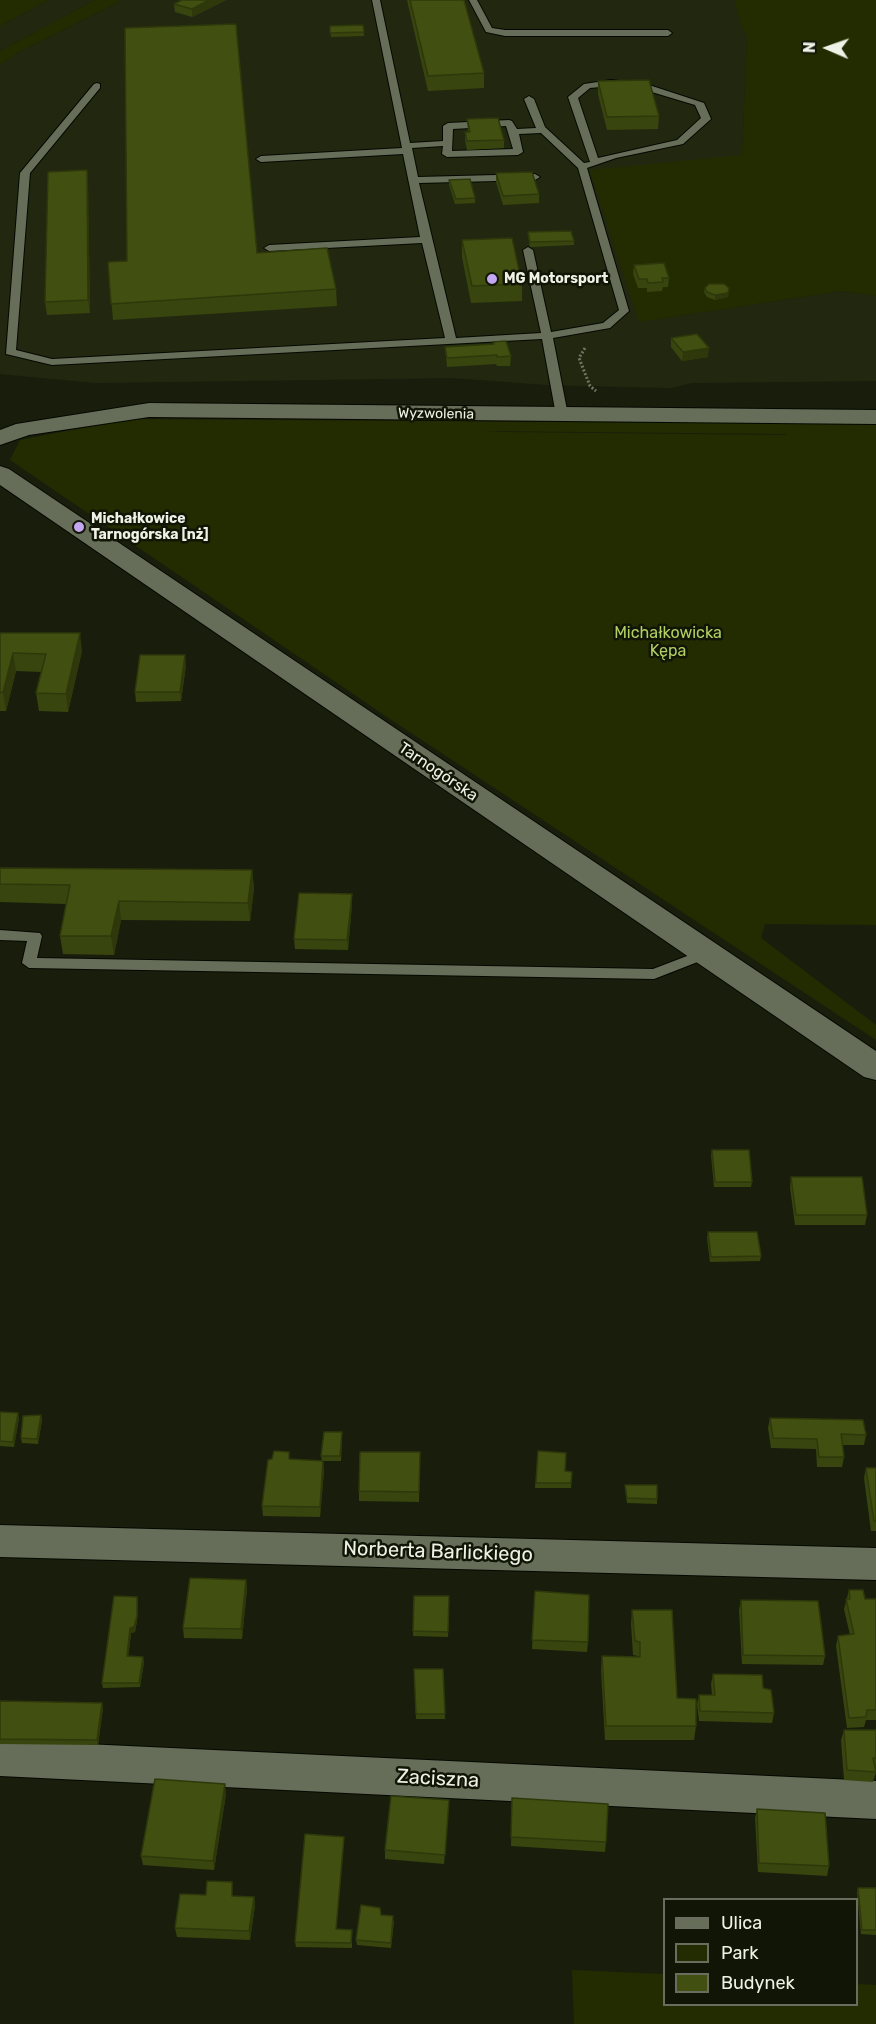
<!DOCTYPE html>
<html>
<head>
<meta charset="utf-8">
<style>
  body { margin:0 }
  #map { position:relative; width:876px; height:2024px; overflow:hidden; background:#191e0c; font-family:Rubik,sans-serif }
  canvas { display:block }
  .legend { position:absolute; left:663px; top:1898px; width:195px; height:108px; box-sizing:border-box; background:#101505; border:2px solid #696d5f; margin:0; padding:8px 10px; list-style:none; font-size:18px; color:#eef2e6 }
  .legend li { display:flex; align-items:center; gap:12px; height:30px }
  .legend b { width:30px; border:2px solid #696d5f }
  .north { position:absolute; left:798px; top:18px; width:60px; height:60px; -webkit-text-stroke:4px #101505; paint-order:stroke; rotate:272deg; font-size:16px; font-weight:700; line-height:24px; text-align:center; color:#eef2e6 }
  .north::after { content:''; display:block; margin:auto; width:21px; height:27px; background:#eef2e6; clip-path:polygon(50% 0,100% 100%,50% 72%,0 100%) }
</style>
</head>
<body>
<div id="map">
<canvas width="876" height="2024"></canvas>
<ul class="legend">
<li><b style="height:8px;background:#666d58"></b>Ulica</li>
<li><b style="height:16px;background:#222c00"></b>Park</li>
<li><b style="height:16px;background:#415010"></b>Budynek</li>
</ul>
<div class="north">N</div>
</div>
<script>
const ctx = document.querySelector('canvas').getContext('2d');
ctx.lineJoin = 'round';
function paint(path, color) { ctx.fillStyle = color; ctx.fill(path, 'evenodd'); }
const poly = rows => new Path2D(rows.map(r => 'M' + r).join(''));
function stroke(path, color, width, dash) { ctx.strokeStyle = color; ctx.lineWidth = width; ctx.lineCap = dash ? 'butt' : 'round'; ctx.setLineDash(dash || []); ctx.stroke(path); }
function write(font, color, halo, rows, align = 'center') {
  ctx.font = font + ' Rubik,sans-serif'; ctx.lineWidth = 5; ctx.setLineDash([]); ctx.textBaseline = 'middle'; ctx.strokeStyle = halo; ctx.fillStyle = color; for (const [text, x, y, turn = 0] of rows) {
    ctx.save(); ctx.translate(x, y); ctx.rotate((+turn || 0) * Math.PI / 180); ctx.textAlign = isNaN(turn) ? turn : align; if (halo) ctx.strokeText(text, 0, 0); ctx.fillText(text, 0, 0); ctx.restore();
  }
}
paint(poly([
  [49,0,95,0,0,51,0,26],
  [122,0,734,0,741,25,747,37,742,155,638,322,841,291,876,296,876,381,691,383,672,388,547,385,453,378,96,383,0,374,0,65,19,52]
]), '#222810');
paint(poly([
  [0,0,49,0,0,26],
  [95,0,122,0,19,52,0,65,0,51],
  [734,0,876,0,876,296,841,291,639,322,590,170,742,155,747,37,741,25],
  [128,419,876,424,876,925,765,924,761,938,876,1025,876,1040,387,717,10,460,20,440],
  [483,431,786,434,786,435,503,432],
  [572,1970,664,1974,664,2004,856,2004,857,1984,876,1985,876,2024,574,2024]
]), '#222c00');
const service = poly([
  [372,0,380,0,410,143,443,141,443,126,448,123,509,120,512,121,517,129,536,128,524,99,529,96,534,99,545,127,584,163,590,162,568,97,584,84,611,80,646,84,704,103,711,119,683,144,616,158,587,168,629,311,610,328,553,338,568,415,566,417,558,417,556,415,542,339,52,365,6,354,20,173,94,84,97,83,100,84,100,88,30,173,16,350,52,359,445,338,422,243,269,251,264,248,269,245,420,237,403,154,261,162,256,159,261,156,402,148,372,0],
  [611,86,645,90,695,105,701,118,677,140,598,158,578,98,590,88,611,86],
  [506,126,513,149,452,151,453,129,506,126],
  [541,133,578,168,619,310,603,323,551,332,533,250,528,247,523,250,541,333,456,338,419,183,535,180,540,177,535,174,418,177,412,148,443,146,442,154,447,157,518,155,523,152,519,134,541,133],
  [469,0,477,0,492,28,505,30,668,30,672,33,668,36,505,36,486,32,469,0],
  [0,930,40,933,42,936,37,958,653,969,708,948,715,953,713,956,654,979,29,968,22,963,27,941,0,940,0,930]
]);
const minor = poly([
  [149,403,876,410,876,424,149,417,29,435,0,445,0,430,16,424,149,403],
  [0,1525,876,1548,876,1580,0,1557,0,1525],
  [0,1740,876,1781,876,1819,0,1776,0,1740]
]);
const tertiary = poly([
  [0,466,9,469,876,1051,876,1080,864,1077,0,485,0,466]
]);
stroke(service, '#050800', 2);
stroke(minor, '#050800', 2);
stroke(tertiary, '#050800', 2);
stroke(poly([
  [585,348,579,358,590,386,596,391]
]), '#717666', 3, [2, 2]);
paint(service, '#666d58');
paint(minor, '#666d58');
paint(tertiary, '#666d58');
paint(poly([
  [182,0,226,0,192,17,175,12,174,4],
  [407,0,464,0,484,73,484,88,428,91],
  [363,25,364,36,331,37,330,26],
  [598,81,659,116,658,129,607,130,598,94],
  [467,119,504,140,504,148,467,150,465,140,465,132,468,132],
  [87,170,88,183,90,313,47,315,45,302],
  [496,173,539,194,539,203,503,205,496,182],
  [449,180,475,198,475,203,455,204,449,185],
  [528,232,574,241,574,245,530,247,528,237],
  [462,240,522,284,522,301,471,303,462,257],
  [257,253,336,289,337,306,113,320,108,262],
  [634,265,669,278,668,287,663,287,662,291,647,292,647,288,638,288,633,274],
  [705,288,729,288,728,297,715,300,707,297,704,292],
  [671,338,708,357,682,361,671,347],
  [493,344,511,356,510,366,497,366,496,364,447,367,445,347],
  [0,633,82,651,68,712,39,711,36,693,41,672,16,671,6,711,0,711],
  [186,665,181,701,136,702,135,692],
  [0,868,252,870,254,888,250,921,121,920,114,955,63,954,60,936,66,904,0,902],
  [352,894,352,904,348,950,295,949,294,939],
  [712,1150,752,1182,751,1187,714,1187,711,1155],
  [791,1177,867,1215,865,1225,795,1225,790,1187],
  [708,1232,761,1256,760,1261,710,1262,707,1238],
  [0,1412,19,1418,14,1447,0,1446],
  [41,1415,42,1420,38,1444,22,1443,21,1438],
  [770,1418,866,1435,864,1445,842,1445,844,1457,842,1467,817,1467,816,1449,771,1448,768,1428],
  [342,1437,341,1461,323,1461,324,1471,320,1517,263,1516,262,1506,272,1459,289,1452,289,1460,322,1461,321,1456],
  [538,1451,565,1471,572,1472,571,1488,535,1488],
  [420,1452,419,1502,359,1501,359,1491],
  [866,1468,876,1468,876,1531,871,1531,864,1478],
  [625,1485,657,1499,657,1504,627,1503,625,1490],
  [246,1580,247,1589,242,1639,184,1638,183,1628],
  [849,1590,865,1599,876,1599,876,1720,866,1720,864,1727,847,1728,836,1646,838,1636,850,1635,844,1609],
  [535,1591,588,1642,587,1652,532,1649],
  [414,1596,449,1596,448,1637,413,1636],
  [137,1597,138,1602,137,1621,135,1632,131,1633,128,1656,143,1657,144,1662,140,1687,103,1688,102,1683],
  [741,1600,825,1656,823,1665,742,1664,739,1610],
  [632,1610,677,1698,696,1726,694,1740,605,1740,601,1670,602,1656,638,1657,638,1656,633,1655,631,1624],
  [414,1669,443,1669,445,1719,416,1719],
  [713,1674,763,1688,774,1713,772,1723,699,1721,697,1704,699,1695,712,1695,711,1684],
  [0,1701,103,1708,98,1745,0,1744],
  [844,1730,876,1730,876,1768,875,1768,876,1772,873,1782,844,1780,841,1740],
  [226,1794,214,1870,143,1865,141,1856],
  [512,1798,606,1842,605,1852,511,1846],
  [449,1800,444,1864,385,1859,385,1850],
  [757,1809,829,1866,827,1876,758,1872,755,1818],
  [344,1837,336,1929,352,1930,352,1948,296,1947,295,1942],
  [858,1888,876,1888,876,1935,861,1934,857,1892],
  [233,1896,254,1897,255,1906,250,1940,177,1937,175,1928],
  [381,1915,394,1921,391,1948,357,1945,356,1940]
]), '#38450e');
paint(poly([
  [209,0,226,0,192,17,192,9],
  [87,170,88,183,90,313,88,300],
  [729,288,728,297,715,300,715,295],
  [709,348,708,357,682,361,683,352],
  [80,633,82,651,68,712,66,694],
  [13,653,16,671,6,711,3,692],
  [185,655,186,665,181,701,180,692],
  [252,870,254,888,250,921,248,903],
  [352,894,352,904,348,950,347,940],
  [119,901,121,920,114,955,111,936],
  [18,1413,19,1418,14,1447,13,1442],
  [41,1415,42,1420,38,1444,37,1439],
  [323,1461,324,1471,320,1517,320,1507],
  [246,1580,247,1589,242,1639,241,1629],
  [137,1597,138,1602,137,1621,135,1632,131,1633,128,1661,127,1656,130,1628],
  [143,1657,144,1662,140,1687,139,1683],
  [102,1703,103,1708,98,1745,97,1740],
  [225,1784,226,1794,214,1870,213,1861],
  [344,1837,344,1842,336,1933,336,1929],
  [254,1897,255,1906,250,1940,249,1931]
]), '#2e380b');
const building = poly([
  [182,0,209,0,192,9,174,4,182,0],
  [410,0,464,0,484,73,428,76,410,0],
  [236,24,257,253,327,248,336,289,111,304,108,262,127,261,125,28,236,24],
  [363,25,364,32,330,33,330,26,363,25],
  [649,80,659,116,607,117,598,81,649,80],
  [498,118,504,140,467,141,465,132,470,132,467,119,498,118],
  [87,170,88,300,45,302,48,172,87,170],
  [532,172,539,194,503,196,496,173,532,172],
  [470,179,475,198,456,199,449,180,470,179],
  [571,231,574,241,530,242,528,232,571,231],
  [512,238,522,284,472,286,462,240,512,238],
  [664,263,669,278,662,278,663,282,648,283,647,279,639,279,634,265,664,263],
  [709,284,724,284,729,288,728,293,715,295,707,292,705,288,709,284],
  [697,334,709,348,683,352,671,338,697,334],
  [506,341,511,356,497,357,497,355,447,358,445,347,494,344,493,342,506,341],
  [0,633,80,633,66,694,36,693,46,654,13,653,3,692,0,693,0,633],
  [140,655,185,655,180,692,135,692,140,655],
  [0,868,252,870,248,903,119,901,111,936,60,936,70,885,0,884,0,868],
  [299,893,352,894,347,940,294,939,299,893],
  [712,1150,749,1150,752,1182,715,1182,712,1150],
  [791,1177,862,1177,867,1215,796,1215,791,1177],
  [708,1232,757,1232,761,1256,711,1257,708,1232],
  [0,1412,18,1413,13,1442,0,1441,0,1412],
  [41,1415,37,1439,21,1438,23,1416,41,1415],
  [770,1418,863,1420,866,1435,841,1434,844,1457,819,1457,817,1439,773,1438,770,1418],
  [324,1432,342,1432,340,1456,321,1456,324,1432],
  [274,1451,289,1452,289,1459,323,1461,320,1507,262,1506,268,1460,272,1459,274,1451],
  [538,1451,566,1453,565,1471,572,1472,571,1483,536,1483,538,1451],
  [360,1452,420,1452,419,1492,359,1491,360,1452],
  [866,1468,876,1468,876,1521,874,1521,866,1468],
  [625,1485,657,1485,657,1499,627,1498,625,1485],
  [190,1578,246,1580,241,1629,183,1628,190,1578],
  [849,1590,863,1590,865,1599,876,1599,876,1710,867,1710,866,1717,849,1718,838,1636,854,1634,846,1599,850,1599,849,1590],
  [535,1591,589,1595,588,1642,532,1640,535,1591],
  [114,1596,137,1597,137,1616,134,1627,130,1628,127,1656,143,1657,139,1683,102,1683,114,1596],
  [414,1596,449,1596,448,1632,413,1631,414,1596],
  [741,1600,818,1601,825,1656,743,1655,741,1600],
  [632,1610,672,1610,677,1698,696,1699,696,1726,606,1726,602,1656,640,1657,640,1642,635,1641,632,1610],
  [414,1669,443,1669,445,1714,416,1714,414,1669],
  [713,1674,762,1675,763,1688,771,1690,774,1713,700,1711,699,1695,715,1695,713,1674],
  [0,1701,102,1703,97,1740,0,1739,0,1701],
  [844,1730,876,1730,876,1758,873,1758,876,1772,847,1770,844,1730],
  [155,1779,225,1784,213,1861,141,1856,155,1779],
  [391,1796,449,1800,445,1855,385,1850,391,1796],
  [512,1798,608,1804,606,1842,511,1837,512,1798],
  [757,1809,825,1813,829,1866,759,1863,757,1809],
  [305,1834,344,1837,336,1929,352,1930,351,1943,295,1942,305,1834],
  [207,1881,232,1882,232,1896,254,1897,249,1931,175,1928,180,1894,206,1895,207,1881],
  [858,1888,876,1888,876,1930,862,1930,858,1888],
  [361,1905,380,1908,381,1915,393,1916,391,1943,356,1940,361,1905]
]);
paint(building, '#415010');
stroke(building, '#2e380b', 1.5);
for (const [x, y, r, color] of [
  [492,279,6,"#c4a7f1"],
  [79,527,6,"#c4a7f1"]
]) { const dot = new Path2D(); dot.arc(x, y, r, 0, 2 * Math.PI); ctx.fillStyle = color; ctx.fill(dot); stroke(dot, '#101505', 2); }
write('bold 14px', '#eef2e6', '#101505', [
  ["MG Motorsport",504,279],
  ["Michałkowice",91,519],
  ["Tarnogórska [nż]",91,535]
], 'left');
write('14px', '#eef2e6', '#101505', [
  ["Wyzwolenia",436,414,1]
]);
write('16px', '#b1cf62', '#101505', [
  ["Michałkowicka",668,633],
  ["Kępa",668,651]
]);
write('16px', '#eef2e6', '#101505', [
  ["Tarnogórska",438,772,34]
]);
write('20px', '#eef2e6', '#101505', [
  ["Norberta Barlickiego",438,1552,2],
  ["Zaciszna",438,1779,3]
]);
</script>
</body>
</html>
